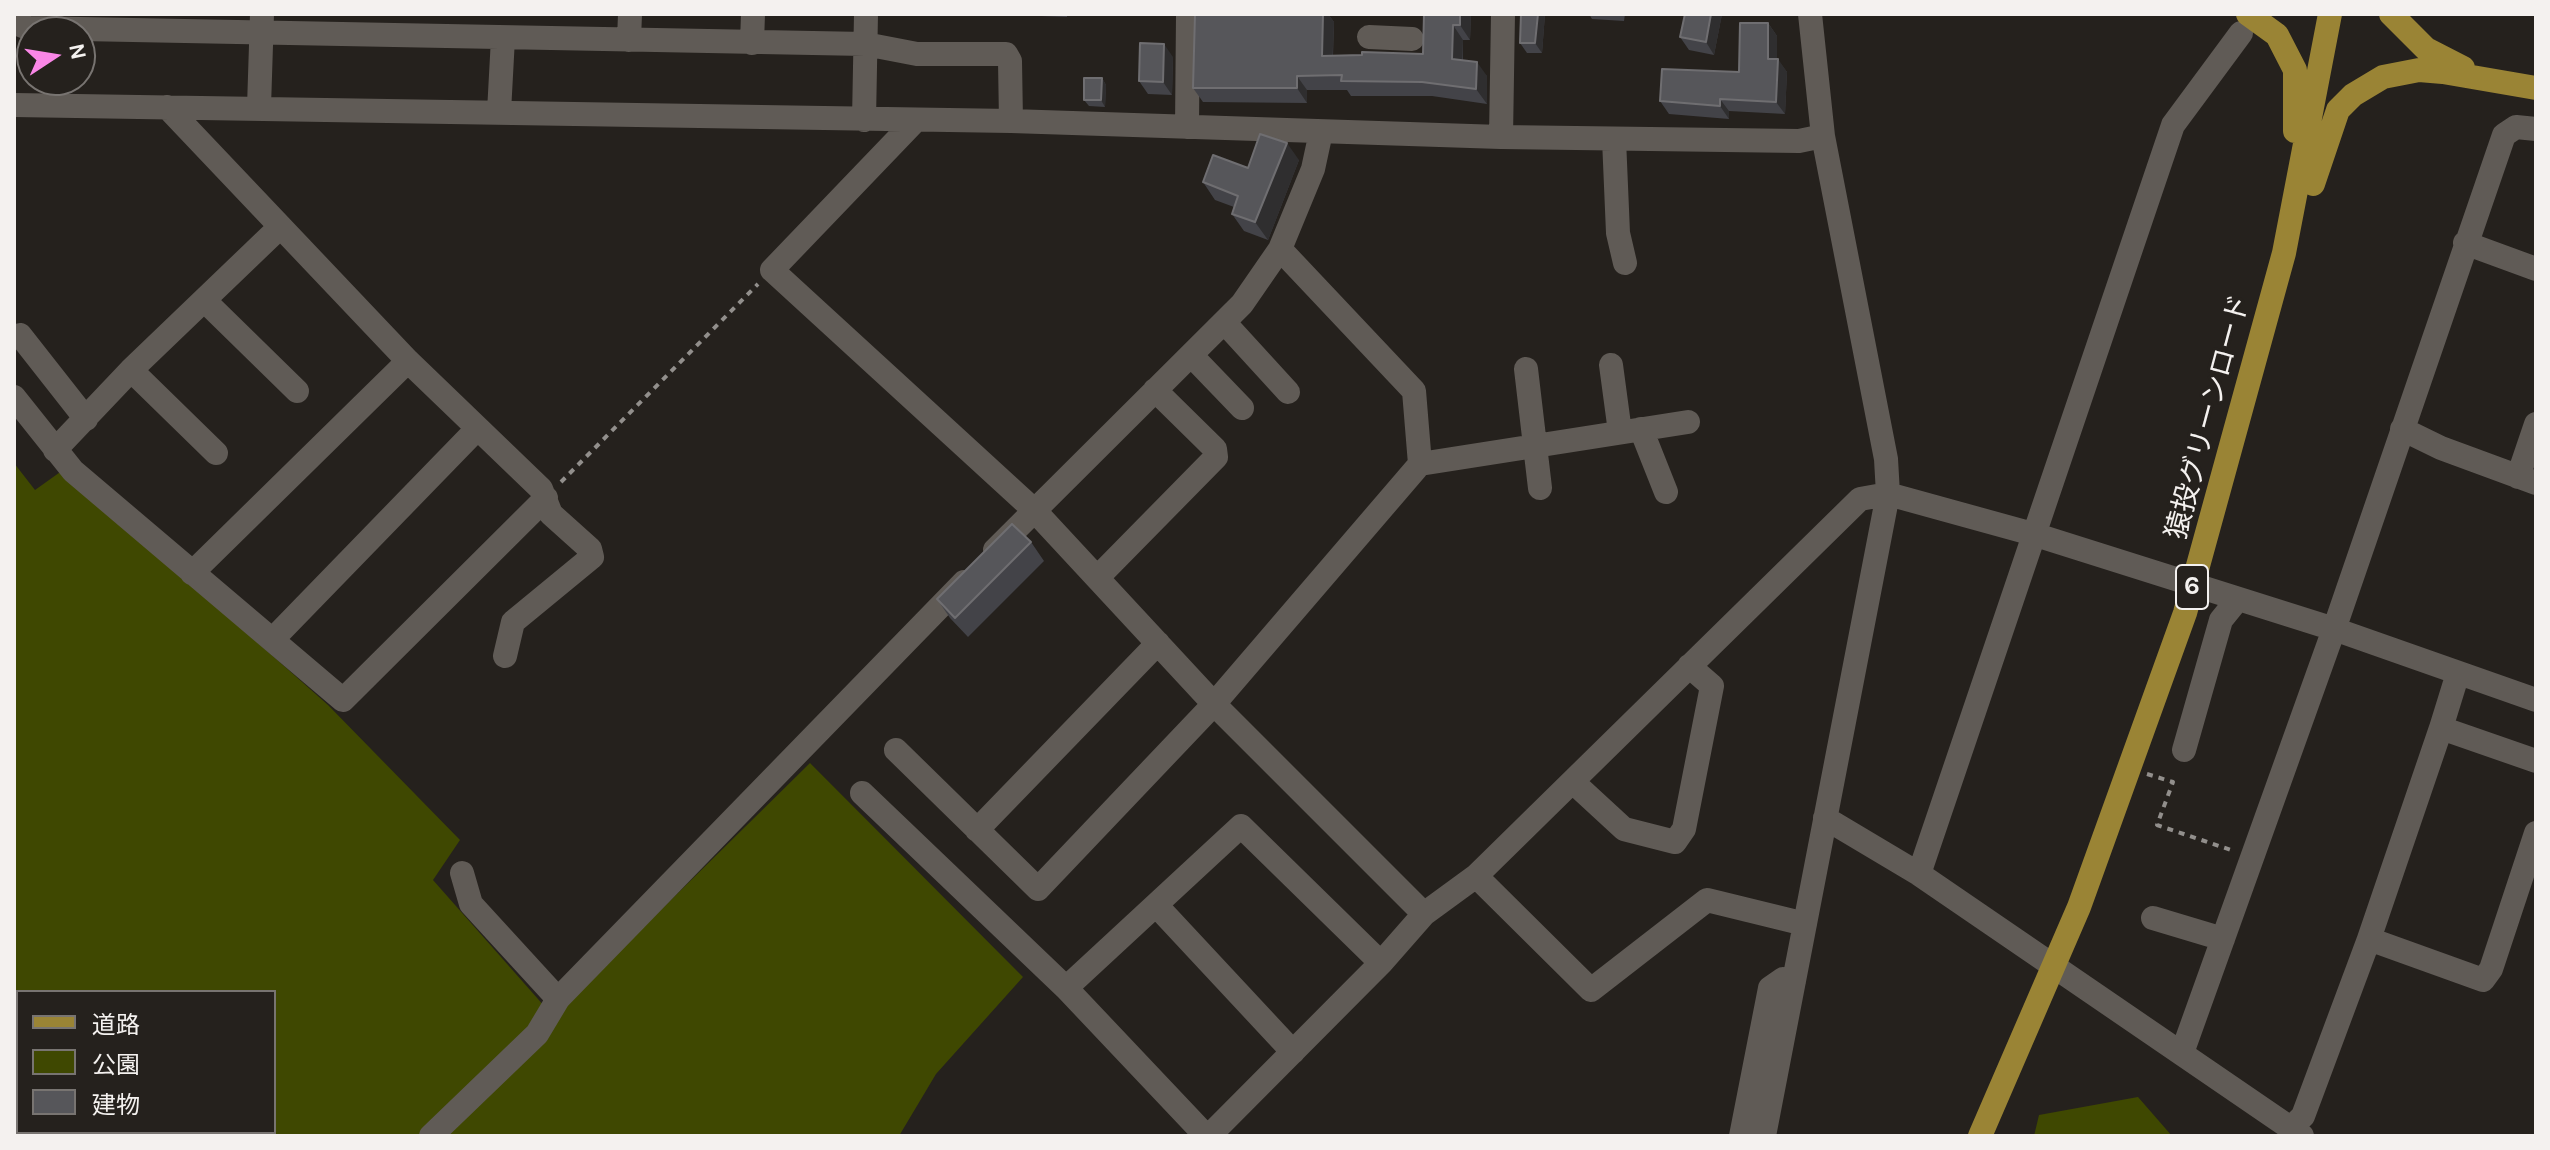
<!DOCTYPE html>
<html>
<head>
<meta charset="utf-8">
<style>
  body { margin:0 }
  #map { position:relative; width:2550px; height:1150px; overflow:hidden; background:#25211d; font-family:Karla,"Noto Sans JP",sans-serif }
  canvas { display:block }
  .frame { position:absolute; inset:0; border:16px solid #f4f1ef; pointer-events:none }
  .legend { position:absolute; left:16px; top:990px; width:260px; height:144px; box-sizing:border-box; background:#25211d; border:2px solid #787471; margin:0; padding:10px 14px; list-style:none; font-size:24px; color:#f4f1ef }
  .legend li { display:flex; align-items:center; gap:16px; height:40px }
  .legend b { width:40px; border:2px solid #787471 }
  .north { position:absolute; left:16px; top:16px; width:80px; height:80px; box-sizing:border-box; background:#25211d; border:2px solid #787471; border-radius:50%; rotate:78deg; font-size:22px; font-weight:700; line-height:32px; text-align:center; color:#f4f1ef }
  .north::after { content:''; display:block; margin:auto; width:28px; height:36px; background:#fa87e7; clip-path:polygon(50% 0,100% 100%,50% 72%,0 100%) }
</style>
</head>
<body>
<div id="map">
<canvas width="2550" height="1150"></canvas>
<div class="frame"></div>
<ul class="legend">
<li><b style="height:10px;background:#9a8435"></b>道路</li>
<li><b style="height:22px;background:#3f4801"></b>公園</li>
<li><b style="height:22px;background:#56565a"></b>建物</li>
</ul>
<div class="north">N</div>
</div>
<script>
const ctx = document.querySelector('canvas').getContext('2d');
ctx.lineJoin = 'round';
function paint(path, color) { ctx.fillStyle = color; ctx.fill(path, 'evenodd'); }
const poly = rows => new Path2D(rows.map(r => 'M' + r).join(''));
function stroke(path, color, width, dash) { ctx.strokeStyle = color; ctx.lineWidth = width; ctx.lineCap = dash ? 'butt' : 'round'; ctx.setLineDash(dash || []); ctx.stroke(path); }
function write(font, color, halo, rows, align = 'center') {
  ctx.font = font + ' Karla,"Noto Sans JP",sans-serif'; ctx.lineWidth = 6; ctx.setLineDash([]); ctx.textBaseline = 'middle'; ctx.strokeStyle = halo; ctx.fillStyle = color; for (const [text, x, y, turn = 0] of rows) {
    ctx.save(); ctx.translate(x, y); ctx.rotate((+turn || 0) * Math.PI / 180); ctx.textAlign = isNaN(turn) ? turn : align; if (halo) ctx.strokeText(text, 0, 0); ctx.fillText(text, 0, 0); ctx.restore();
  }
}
paint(poly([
  [14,463,35,490,63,470,328,705,460,840,433,880,553,1016,810,763,1023,977,936,1074,899,1136,14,1136],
  [18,992,274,992,274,1132,18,1132],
  [2138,1097,2172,1136,2034,1136,2039,1115]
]), '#3f4801');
stroke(poly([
  [561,482,758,284],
  [2147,774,2173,782,2157,825,2231,850]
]), '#928f8c', 4, [6, 6]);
stroke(poly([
  [16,14,18,24,28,28,865,44,917,54,1006,54,1010,61,1011,121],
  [1369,37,1412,39],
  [629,40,630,14],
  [752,43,753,14],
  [14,105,1011,121,1501,137,1799,141,1823,136],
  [167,107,408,361,541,489,551,514,590,549,592,557,513,622,505,656],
  [259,107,262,14],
  [499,112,503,38],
  [864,120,866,14],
  [915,121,772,270,1034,510,1214,704,1424,914],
  [1187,127,1188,14],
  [1321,132,1313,169,1280,249,1414,391,1420,464],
  [1501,137,1503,14],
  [1614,139,1618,233,1625,263],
  [2465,243,2536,269],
  [205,301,297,391],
  [1224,322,1288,392],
  [20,335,86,419],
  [1191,355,1242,408],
  [1611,365,1620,432],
  [1526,369,1540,488],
  [131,370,216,453],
  [14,397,73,471,343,700,546,498],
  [1641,429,1666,492],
  [2402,429,2441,448,2536,483],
  [55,450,131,370,280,227],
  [2518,477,2536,424],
  [995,550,1242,304,1280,249],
  [192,573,408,361],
  [1098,577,1216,457,1215,449,1155,390],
  [274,638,476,430],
  [2441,728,2458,673],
  [896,750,1038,889,1214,704,1420,464,1688,422],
  [2184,750,2221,620,2238,599],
  [2536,761,2441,728,2369,939,2483,980,2491,969,2536,833],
  [1573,782,1624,829,1675,842,1684,829,1712,686,1689,666],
  [862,793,1066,988,1206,1136],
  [1825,818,1919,874,2302,1136],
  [977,830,1158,643],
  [462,873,471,904,558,999],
  [1919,874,2173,125,2241,33],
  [1476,876,1591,990,1707,900,1805,924],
  [1156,905,1293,1052],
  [2153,918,2223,939],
  [1066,988,1241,826,1381,963],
  [2182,1053,2338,618,2504,135,2516,127,2536,129],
  [2291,1128,2303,1116,2369,939],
  [431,1136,537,1034,558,999,964,582],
  [1209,1136,1381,963,1424,914,1476,876,1860,499,1888,494,2033,534,2334,629,2536,700],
  [1741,1136,1770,988,1783,979,1794,981],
  [1764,1136,1888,494,1886,459,1823,136,1810,14]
]), '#605b56', 24);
stroke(poly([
  [2248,14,2277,35,2295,70,2295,131],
  [2391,14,2426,49,2463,68],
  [2313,184,2338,110,2353,95,2383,77,2419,70,2443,72,2536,88],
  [1980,1136,2079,907,2185,613,2284,253,2330,14]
]), '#9a8435', 24);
paint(poly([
  [1039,14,1067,14,1067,17,1041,16],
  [1195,14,1328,14,1334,22,1333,56,1423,54,1424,14,1471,14,1470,40,1463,40,1463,60,1487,76,1487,104,1432,96,1351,96,1347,90,1307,90,1307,103,1203,102,1193,88],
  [1521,14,1545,14,1542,53,1527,53,1520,43],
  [1589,14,1625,14,1624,21,1592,19],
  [1685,14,1722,14,1714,55,1689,50,1680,37],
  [1768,23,1777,36,1777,59,1787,72,1785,114,1729,111,1729,119,1669,114,1660,101,1739,72],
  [1173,57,1172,95,1148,94,1139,81],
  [1102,78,1106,85,1105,107,1089,106,1084,100],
  [1299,160,1268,240,1244,231,1232,214,1234,207,1215,200,1203,182,1248,168],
  [1031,542,1044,561,968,637,950,618,937,599]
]), '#434348');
paint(poly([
  [1323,14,1328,14,1334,22,1332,70,1322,56],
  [1460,14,1471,14,1470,40,1460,25],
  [1538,14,1545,14,1542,53,1535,43],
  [1711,14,1722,14,1714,55,1706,42],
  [1768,23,1777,36,1777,72,1768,59],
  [1453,25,1463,40,1462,73,1452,59],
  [1164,44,1173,57,1172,95,1163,82],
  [1778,59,1787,72,1785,114,1776,102],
  [1477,62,1487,76,1487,104,1476,89],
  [1297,76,1307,90,1307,103,1297,88],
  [1102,78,1106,85,1105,107,1101,100],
  [1720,99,1729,111,1729,119,1720,106],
  [1287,143,1299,160,1268,240,1255,222]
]), '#2f2e2f');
const building = poly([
  [1195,14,1323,14,1322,56,1362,55,1362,52,1423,54,1424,14,1460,14,1460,25,1453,25,1452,59,1477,62,1476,89,1422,82,1341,81,1342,75,1297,76,1297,88,1193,88,1195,14],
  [1521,14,1538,14,1535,43,1520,43,1521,14],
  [1685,14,1711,14,1706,42,1680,37,1685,14],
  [1740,23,1768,23,1768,59,1778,59,1776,102,1720,99,1720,106,1660,101,1662,69,1739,72,1740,23],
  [1140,43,1164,44,1163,82,1139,81,1140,43],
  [1084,78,1102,78,1101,100,1084,100,1084,78],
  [1260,134,1287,143,1255,222,1232,214,1238,196,1203,182,1213,155,1248,168,1260,134],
  [1012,524,1031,542,955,618,937,599,1012,524]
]);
paint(building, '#56565a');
stroke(building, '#6f6e71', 2);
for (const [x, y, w] of [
  [2192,587,32]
]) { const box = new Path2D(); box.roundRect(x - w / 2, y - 22, w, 44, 6); ctx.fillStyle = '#25211d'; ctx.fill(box); stroke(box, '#f4f1ef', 2); }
write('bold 26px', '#f4f1ef', null, [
  ["6",2192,587]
]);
write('28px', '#f4f1ef', '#25211d', [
  ["猿投グリーンロード",2209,417,-75]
]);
</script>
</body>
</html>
